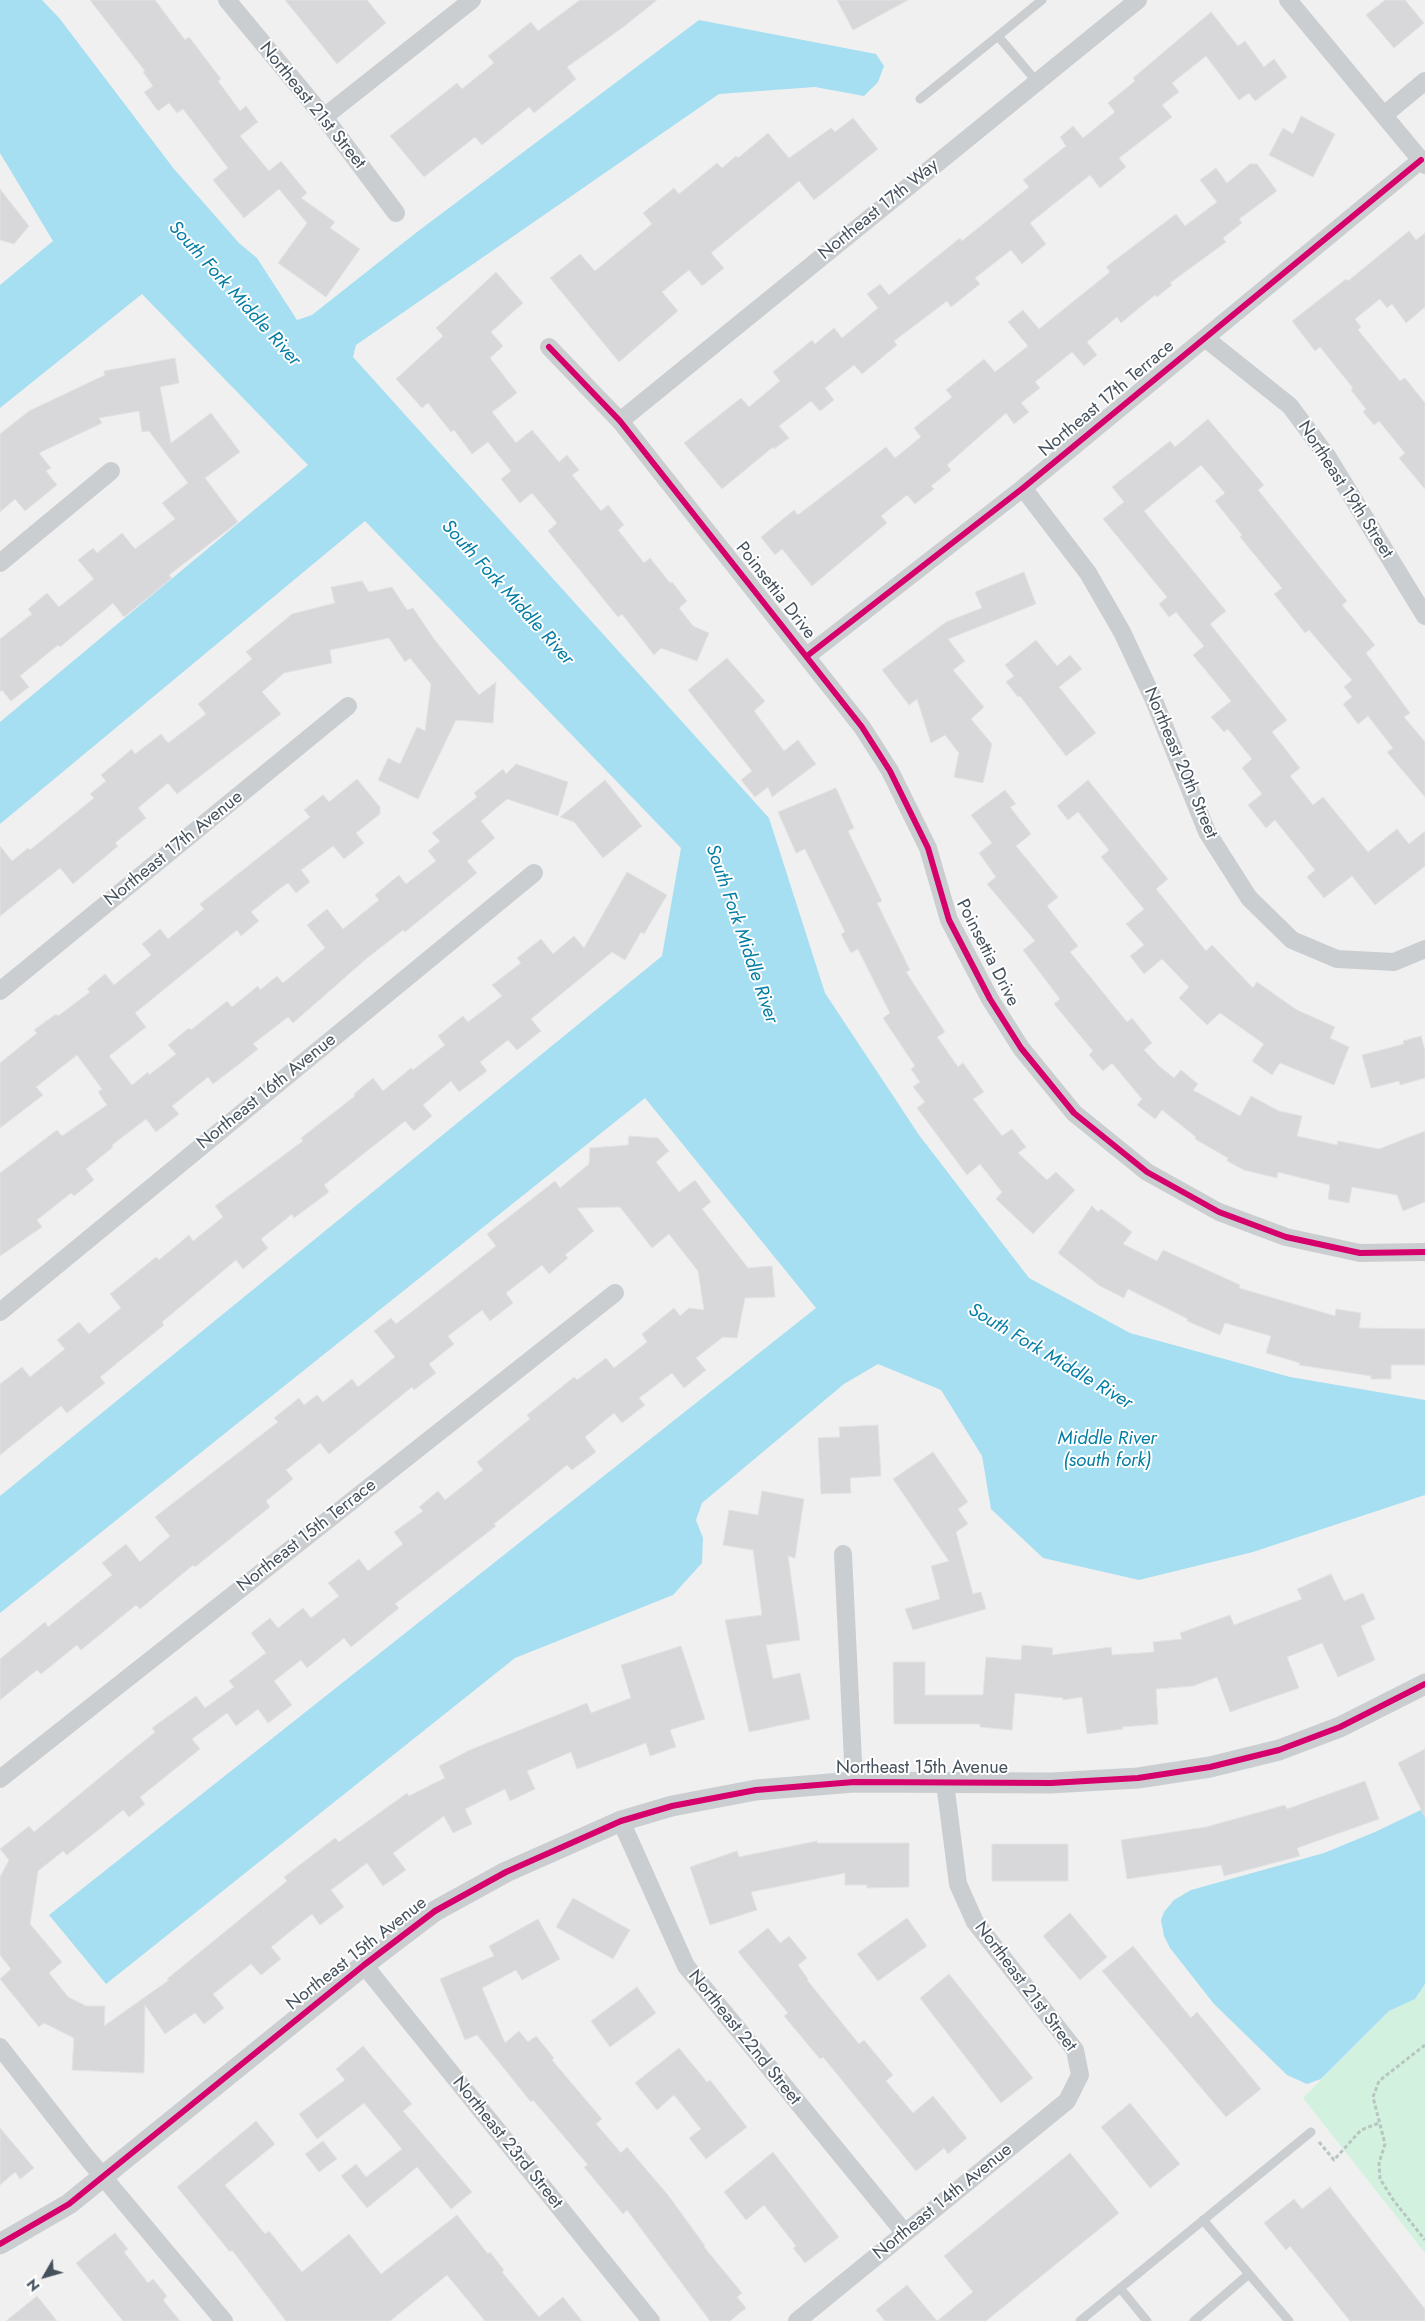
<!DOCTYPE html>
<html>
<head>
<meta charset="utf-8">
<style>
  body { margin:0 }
  #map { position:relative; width:1425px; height:2321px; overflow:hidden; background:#f1f0f0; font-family:Jost,sans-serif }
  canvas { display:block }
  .north { position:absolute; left:20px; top:2251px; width:50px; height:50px; -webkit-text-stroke:4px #fff; paint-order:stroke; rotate:232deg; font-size:14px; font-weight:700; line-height:20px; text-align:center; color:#45525e }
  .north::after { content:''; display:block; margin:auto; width:18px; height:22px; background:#45525e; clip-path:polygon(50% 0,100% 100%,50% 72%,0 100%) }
</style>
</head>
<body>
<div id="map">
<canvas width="1425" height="2321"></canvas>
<div class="north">N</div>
</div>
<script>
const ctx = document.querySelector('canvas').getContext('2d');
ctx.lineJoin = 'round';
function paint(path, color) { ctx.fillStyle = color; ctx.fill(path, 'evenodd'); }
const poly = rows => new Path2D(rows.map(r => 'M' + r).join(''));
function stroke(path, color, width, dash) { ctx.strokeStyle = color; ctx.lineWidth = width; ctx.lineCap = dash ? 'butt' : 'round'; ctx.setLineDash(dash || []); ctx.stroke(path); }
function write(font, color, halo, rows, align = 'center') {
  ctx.font = font + ' Jost,sans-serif'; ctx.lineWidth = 4; ctx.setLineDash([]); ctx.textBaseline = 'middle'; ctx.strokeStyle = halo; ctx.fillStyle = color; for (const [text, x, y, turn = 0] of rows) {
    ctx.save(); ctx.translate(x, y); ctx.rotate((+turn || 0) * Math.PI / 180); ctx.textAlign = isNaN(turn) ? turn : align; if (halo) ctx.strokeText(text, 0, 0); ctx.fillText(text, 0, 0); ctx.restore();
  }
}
paint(poly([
  [1425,1984,1425,2253,1303,2098,1389,2011,1415,1999]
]), '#d3f1df');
paint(poly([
  [0,0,42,0,60,19,174,169,239,243,257,258,297,320,312,315,417,232,699,20,876,54,884,66,878,82,864,96,815,87,719,94,356,345,353,357,769,818,825,993,919,1135,1029,1278,1130,1333,1290,1377,1425,1400,1425,1495,1253,1552,1139,1580,1043,1558,991,1509,982,1456,941,1390,878,1364,844,1384,702,1503,696,1520,703,1538,702,1563,673,1595,515,1658,106,1984,49,1915,816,1308,645,1098,0,1613,0,1496,662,956,681,848,365,521,0,824,0,722,308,465,142,294,0,408,0,285,53,241,0,153],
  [1425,1808,1425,1984,1415,1999,1389,2011,1321,2079,1307,2084,1287,2075,1214,2004,1170,1948,1164,1936,1161,1920,1164,1912,1174,1900,1191,1890,1324,1853,1375,1832]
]), '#a5dff1');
const building = poly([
  [90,0,155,0,185,40,189,37,221,79,218,81,240,111,246,106,258,122,240,136,269,171,281,161,307,193,301,198,335,222,330,228,360,249,326,297,278,263,307,223,279,189,244,218,213,180,228,168,183,109,177,113,169,103,158,111,144,92,153,86,143,72,145,71,90,0],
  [285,0,367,0,386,23,337,64,285,0],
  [580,0,657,0,622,28,567,67,576,79,534,113,529,107,482,145,475,137,424,177,390,136,457,83,462,89,494,63,488,56,531,22,538,31,580,0],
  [837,0,908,0,853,30,837,0],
  [1385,0,1405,0,1424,23,1394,48,1366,15,1385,0],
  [1211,12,1238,46,1245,41,1264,67,1274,59,1287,77,1255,101,1249,93,1239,100,1206,56,1172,83,1179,92,1162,105,1172,117,1119,158,1126,167,1100,188,1090,175,1030,223,1046,244,1022,264,1011,250,975,278,980,284,951,307,947,301,894,341,897,345,862,374,854,365,825,388,834,400,820,411,811,401,779,426,789,438,774,449,773,447,722,489,684,443,741,398,749,407,780,381,773,372,812,340,815,344,834,328,842,338,878,308,867,294,880,284,889,295,960,238,962,241,1029,187,1023,180,1066,146,1060,137,1073,126,1083,138,1115,112,1108,103,1135,81,1133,78,1211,12],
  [1301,116,1335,134,1313,177,1269,155,1283,128,1293,134,1301,116],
  [853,118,878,149,814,200,799,181,711,253,724,268,702,286,689,270,662,292,678,311,619,362,550,278,580,254,595,271,652,224,643,213,674,188,679,194,717,163,722,168,736,156,738,158,768,133,789,158,831,128,835,132,853,118],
  [1250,164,1257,164,1277,191,1239,219,1242,223,1223,238,1226,242,1170,283,1172,285,1157,297,1155,295,1121,323,1117,317,1087,342,1097,355,1084,366,1072,352,1035,382,1040,388,1021,403,1029,412,1014,424,1006,413,947,465,951,470,931,486,934,489,915,504,907,495,881,516,887,523,812,586,782,549,775,555,761,537,794,510,798,515,886,447,895,458,921,437,914,428,952,397,946,390,984,359,995,372,1028,346,1008,322,1023,310,1039,329,1110,272,1106,267,1176,214,1185,226,1217,202,1200,180,1216,168,1227,183,1250,164],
  [0,189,29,226,14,244,0,240,0,189],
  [1409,231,1416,240,1425,233,1425,307,1406,323,1392,304,1387,308,1380,299,1355,319,1361,327,1358,330,1400,381,1405,378,1425,403,1425,489,1399,458,1405,453,1379,421,1374,425,1363,412,1366,409,1351,390,1353,388,1320,347,1315,351,1292,321,1346,279,1348,281,1409,231],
  [496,272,523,303,491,332,503,346,490,358,517,393,492,412,516,443,532,430,559,462,567,455,579,470,572,475,601,511,608,505,624,525,618,530,644,563,650,558,670,583,672,582,687,601,679,608,693,626,709,633,697,661,661,648,654,655,622,614,618,617,548,531,557,523,532,493,520,503,501,479,511,471,488,442,472,454,454,430,451,432,428,403,422,408,396,379,443,336,436,328,496,272],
  [175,358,179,383,160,387,171,443,211,413,240,452,205,478,238,522,169,575,172,578,124,617,113,603,60,647,58,645,20,676,29,687,11,701,2,690,0,692,0,639,32,614,28,609,47,593,59,607,94,579,78,560,93,548,97,553,122,533,135,549,175,519,162,503,188,483,149,431,142,432,139,411,99,418,102,423,39,453,51,468,46,471,57,485,25,511,15,499,0,512,0,434,29,411,105,375,104,371,175,358],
  [1208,419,1264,485,1258,490,1347,601,1342,605,1375,645,1366,653,1410,713,1404,717,1425,742,1425,797,1387,752,1393,748,1368,716,1358,724,1343,704,1352,697,1344,687,1352,680,1309,630,1305,633,1274,594,1282,588,1240,537,1242,535,1215,501,1225,493,1201,465,1144,511,1226,611,1210,624,1287,720,1272,732,1300,768,1290,776,1313,805,1323,797,1368,852,1397,829,1409,844,1425,831,1425,866,1375,905,1352,876,1324,898,1307,877,1315,870,1275,820,1266,828,1248,805,1262,794,1242,768,1252,759,1228,729,1224,732,1211,717,1231,701,1193,655,1204,646,1176,612,1169,617,1159,604,1167,597,1103,519,1124,502,1112,487,1170,441,1175,447,1208,419],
  [1024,572,1036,604,948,639,965,661,953,670,984,707,971,719,992,744,983,783,954,777,959,753,945,735,931,743,917,699,909,705,882,670,946,622,982,608,975,592,1024,572],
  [362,581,369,592,392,587,407,610,413,608,434,639,479,695,496,682,493,723,456,720,418,799,378,780,388,758,400,764,417,727,425,731,431,684,410,658,405,662,389,638,330,650,332,663,284,673,262,692,281,714,177,794,168,783,138,808,146,818,115,843,118,846,73,884,60,868,0,916,0,846,12,861,28,848,30,850,94,798,90,794,106,781,101,775,132,749,135,754,161,734,168,743,206,714,198,704,252,659,246,652,292,614,335,603,331,587,362,581],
  [1036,640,1057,666,1070,655,1082,669,1059,687,1096,733,1066,756,1020,696,1018,697,1006,682,1014,676,1005,665,1036,640],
  [727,658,765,701,754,711,784,751,798,740,816,764,772,797,768,787,755,797,741,780,752,771,688,690,727,658],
  [516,764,568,782,558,816,507,799,481,821,495,838,467,861,477,873,405,932,403,930,366,959,293,1023,288,1017,253,1044,258,1049,238,1065,213,1084,208,1077,172,1106,179,1114,156,1132,146,1119,112,1145,113,1147,86,1169,94,1180,74,1196,71,1193,37,1220,42,1227,0,1256,0,1173,57,1130,62,1136,107,1105,98,1092,102,1089,77,1055,36,1087,43,1095,0,1128,0,1063,37,1033,34,1030,56,1014,58,1016,90,992,87,989,105,974,114,985,151,955,142,944,160,929,168,939,204,909,200,904,310,817,304,810,323,795,329,802,357,779,380,807,380,814,356,833,364,843,344,859,333,846,301,870,310,882,296,893,288,883,278,890,251,912,259,921,241,936,237,930,135,1013,146,1027,109,1056,132,1085,148,1072,149,1075,176,1054,168,1045,189,1028,191,1030,227,1001,232,1007,258,986,260,990,277,976,283,983,325,948,307,925,327,909,343,929,379,900,375,895,399,875,406,884,436,861,428,851,440,841,432,833,477,797,474,793,503,769,506,774,516,764],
  [605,780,642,826,603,858,574,822,560,817,605,780],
  [1088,780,1168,879,1156,889,1206,951,1212,945,1253,988,1257,982,1297,1010,1335,1027,1330,1038,1349,1047,1334,1085,1280,1063,1272,1075,1252,1061,1264,1044,1220,1013,1207,1025,1179,998,1189,987,1162,959,1144,974,1130,956,1144,945,1126,924,1144,909,1101,857,1109,850,1078,812,1068,820,1057,806,1088,780],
  [836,788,854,828,848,831,882,901,877,903,910,970,906,972,945,1032,937,1037,958,1067,963,1063,984,1092,973,1099,1002,1136,1012,1129,1026,1147,1018,1153,1047,1180,1056,1172,1075,1190,1033,1234,996,1199,1002,1192,980,1164,967,1175,917,1108,925,1102,913,1087,920,1082,911,1069,915,1066,883,1018,890,1013,858,949,851,953,841,934,845,932,805,849,796,853,778,812,836,788],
  [1005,790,1016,804,1010,807,1031,834,1016,846,1058,897,1047,906,1078,946,1070,952,1127,1022,1132,1018,1152,1043,1144,1050,1159,1066,1174,1078,1181,1070,1198,1084,1193,1090,1240,1116,1251,1096,1279,1111,1302,1116,1297,1136,1337,1145,1338,1141,1379,1149,1425,1131,1425,1202,1403,1211,1397,1195,1352,1187,1349,1203,1328,1199,1330,1185,1278,1172,1277,1178,1244,1170,1227,1161,1228,1158,1195,1139,1196,1137,1162,1110,1155,1119,1137,1105,1142,1099,1112,1063,1103,1071,1089,1055,1093,1051,1054,1004,1060,999,1023,950,1035,941,987,884,996,877,979,853,992,843,971,815,1005,790],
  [627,872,667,895,644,934,641,932,625,960,612,952,531,1019,541,1031,517,1050,508,1040,480,1062,487,1071,459,1092,451,1081,423,1105,432,1116,414,1131,405,1121,324,1185,329,1192,294,1218,292,1214,261,1239,268,1248,243,1269,236,1260,162,1322,164,1325,100,1377,105,1383,67,1413,61,1406,0,1455,0,1384,22,1367,30,1377,65,1349,57,1340,79,1322,89,1334,121,1308,110,1294,156,1257,159,1260,189,1235,193,1241,223,1217,215,1206,303,1141,301,1138,355,1096,354,1094,373,1078,383,1091,411,1068,413,1070,445,1045,438,1036,463,1016,468,1022,502,996,492,985,521,963,517,958,541,939,553,954,574,936,584,948,627,872],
  [1421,1036,1425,1051,1425,1078,1400,1085,1399,1081,1371,1088,1362,1055,1404,1044,1403,1041,1421,1036],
  [629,1136,658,1138,669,1151,656,1162,679,1192,695,1180,711,1202,702,1209,748,1268,772,1266,775,1297,745,1298,737,1338,723,1337,696,1358,706,1370,684,1388,672,1373,639,1398,645,1405,622,1423,614,1413,585,1437,596,1452,572,1470,567,1465,494,1524,496,1526,395,1604,399,1608,351,1647,344,1638,307,1668,301,1660,274,1681,292,1705,268,1723,258,1709,236,1726,227,1713,192,1739,200,1749,140,1797,145,1804,129,1817,123,1810,67,1855,63,1851,38,1871,30,1924,62,1962,49,1973,68,1997,86,2006,105,2006,104,2026,169,1980,167,1979,287,1881,284,1877,335,1838,339,1842,407,1793,409,1796,445,1778,439,1766,470,1750,587,1703,591,1713,631,1698,621,1665,681,1646,705,1719,670,1730,676,1747,650,1756,646,1743,577,1769,571,1752,527,1771,535,1789,510,1801,505,1789,465,1809,472,1824,453,1833,444,1816,393,1853,406,1870,383,1886,367,1863,331,1890,344,1907,320,1925,312,1914,271,1947,281,1959,261,1975,251,1964,213,1994,224,2008,204,2024,195,2013,165,2034,145,2005,144,2073,72,2070,74,2038,44,2023,39,2027,0,1979,11,1969,0,1955,0,1877,9,1860,0,1849,29,1826,34,1832,155,1732,152,1728,196,1696,205,1708,234,1687,229,1681,266,1653,251,1633,270,1618,278,1628,303,1608,311,1618,339,1596,328,1583,359,1559,368,1571,403,1544,394,1532,423,1511,419,1507,438,1491,445,1500,483,1470,477,1462,530,1419,527,1415,574,1377,577,1380,606,1358,614,1368,647,1342,642,1334,674,1308,680,1316,689,1308,704,1310,698,1271,669,1234,652,1248,620,1207,577,1208,594,1231,565,1255,568,1258,549,1274,542,1265,506,1293,513,1303,490,1321,482,1310,448,1336,454,1344,429,1364,436,1373,414,1390,412,1387,329,1454,320,1443,286,1470,293,1479,266,1501,270,1507,195,1567,193,1565,140,1609,136,1605,81,1650,77,1645,41,1674,37,1670,0,1700,0,1659,45,1622,48,1627,112,1575,102,1563,126,1544,140,1562,170,1536,155,1517,278,1422,274,1418,299,1398,304,1405,317,1395,323,1402,352,1379,358,1387,395,1357,374,1331,391,1318,396,1324,496,1246,487,1234,555,1181,560,1188,589,1164,590,1148,628,1145,629,1136],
  [1092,1206,1098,1212,1101,1209,1132,1232,1123,1244,1157,1261,1163,1250,1240,1285,1239,1288,1335,1316,1336,1309,1361,1313,1359,1328,1425,1329,1425,1365,1391,1365,1391,1379,1371,1379,1371,1376,1299,1365,1300,1363,1266,1353,1271,1336,1225,1323,1220,1335,1187,1321,1188,1319,1128,1289,1124,1298,1100,1286,1058,1253,1092,1206],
  [878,1425,881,1476,850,1478,851,1493,821,1494,818,1438,840,1437,839,1427,878,1425],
  [933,1452,968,1502,958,1509,968,1524,956,1532,973,1594,981,1592,986,1609,913,1630,905,1609,940,1599,931,1566,949,1561,893,1479,933,1452],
  [762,1491,804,1499,795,1558,788,1556,800,1640,766,1645,773,1679,800,1673,810,1719,749,1732,725,1620,762,1615,753,1550,723,1545,729,1510,758,1515,762,1491],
  [1331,1574,1344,1601,1363,1593,1375,1619,1361,1626,1375,1660,1338,1677,1322,1643,1287,1657,1299,1688,1230,1712,1217,1677,1193,1686,1156,1689,1158,1724,1122,1727,1123,1729,1087,1734,1082,1697,1063,1700,1063,1698,1015,1693,1012,1730,980,1727,980,1724,894,1724,893,1662,925,1662,925,1695,983,1695,986,1657,1021,1660,1022,1645,1053,1648,1052,1655,1111,1647,1112,1655,1154,1652,1153,1642,1182,1639,1180,1633,1230,1615,1234,1625,1302,1599,1297,1589,1331,1574],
  [1425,1749,1425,1817,1398,1763,1425,1749],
  [1365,1781,1379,1819,1297,1848,1300,1856,1224,1876,1221,1865,1127,1879,1121,1840,1206,1827,1285,1805,1287,1809,1365,1781],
  [817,1841,817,1843,909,1843,909,1887,867,1888,867,1885,845,1885,845,1873,751,1892,757,1910,710,1925,690,1867,737,1851,739,1857,817,1841],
  [992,1844,1068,1844,1068,1881,992,1881,992,1844],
  [573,1898,630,1930,613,1959,556,1927,573,1898],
  [1070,1913,1107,1957,1080,1980,1043,1936,1070,1913],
  [907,1918,927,1946,878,1981,857,1954,907,1918],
  [538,1919,560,1959,522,1980,516,1970,482,1988,505,2043,519,2031,528,2042,536,2036,554,2058,552,2060,602,2119,596,2124,621,2153,627,2147,668,2195,705,2246,704,2247,742,2293,737,2297,746,2308,730,2321,710,2321,627,2210,623,2214,584,2167,588,2165,533,2100,531,2102,477,2035,465,2040,440,1979,494,1956,489,1946,538,1919],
  [768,1928,780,1943,789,1936,807,1958,798,1965,808,1979,807,1980,859,2044,864,2040,893,2075,886,2081,913,2113,933,2096,967,2138,948,2154,944,2148,916,2171,823,2057,820,2059,784,2016,788,2013,738,1952,768,1928],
  [1133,1946,1191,2018,1197,2012,1261,2089,1226,2117,1102,1971,1133,1946],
  [949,1974,1033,2078,1001,2103,920,1998,949,1974],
  [637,1987,656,2013,610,2047,591,2021,637,1987],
  [363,2046,412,2104,403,2111,472,2192,451,2209,417,2167,367,2208,341,2176,356,2164,366,2177,402,2149,364,2103,317,2139,299,2114,345,2080,336,2069,363,2046],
  [679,2048,707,2082,710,2080,747,2127,706,2159,689,2138,701,2129,674,2095,657,2110,635,2083,679,2048],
  [1130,2103,1180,2164,1150,2188,1101,2127,1130,2103],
  [256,2121,275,2144,225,2185,265,2234,269,2231,302,2272,349,2234,381,2274,457,2215,488,2254,490,2252,504,2270,502,2272,539,2317,563,2297,582,2321,485,2321,447,2275,390,2321,286,2321,232,2250,230,2252,177,2187,256,2121],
  [0,2128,34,2168,20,2179,15,2172,0,2185,0,2128],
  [323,2141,337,2159,319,2172,305,2154,323,2141],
  [773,2152,839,2237,805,2263,793,2248,796,2246,764,2205,746,2220,724,2192,773,2152],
  [1070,2153,1119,2213,986,2321,937,2321,973,2292,944,2256,1070,2153],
  [1330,2187,1425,2309,1425,2321,1350,2321,1290,2246,1286,2250,1264,2223,1294,2199,1302,2209,1330,2187],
  [115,2233,128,2249,124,2252,148,2283,153,2279,167,2296,163,2300,180,2321,123,2321,76,2263,115,2233],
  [907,2285,937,2321,885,2321,876,2310,907,2285],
  [37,2296,57,2321,6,2321,37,2296]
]);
paint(building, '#d8d8da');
stroke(building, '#e2e2e3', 1);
stroke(poly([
  [1425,2045,1379,2081,1373,2097,1385,2144,1379,2163,1380,2179,1394,2201,1425,2240],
  [1319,2142,1334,2160,1361,2130,1379,2123]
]), '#b7c6c1', 3, [4, 2.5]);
stroke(poly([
  [1037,82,998,36,1042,0],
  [920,99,998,36],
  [1203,2220,1289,2321],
  [1120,2288,1147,2321],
  [1080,2321,1311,2132],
  [1194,2321,1249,2274]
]), '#cbced1', 9);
stroke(poly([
  [227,0,324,117,396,213],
  [1288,0,1425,165],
  [1384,115,1425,81],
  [324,117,472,0],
  [1205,338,1290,406,1327,456,1425,616],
  [549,347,620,421,862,727,890,771,928,848,949,920,990,999,1021,1048,1074,1113,1147,1172,1219,1212,1286,1237,1360,1253,1425,1252],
  [620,421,1138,0],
  [1023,488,1088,573,1122,632,1153,698,1207,832,1249,898,1292,940,1337,959,1394,962,1425,949],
  [0,563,111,471],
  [807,656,1023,488,1421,160],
  [0,991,348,706],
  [0,1312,534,873],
  [843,1554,854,1782],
  [0,1779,615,1293],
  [621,1821,686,1966,904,2232],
  [364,1965,651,2321],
  [0,2047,83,2153,224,2321],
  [797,2321,1067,2101,1080,2075,1075,2050,975,1922,958,1884,945,1783]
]), '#cbced1', 18);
stroke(poly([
  [0,2244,69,2204,364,1965,435,1911,506,1872,621,1821,672,1806,756,1790,854,1782,1051,1783,1138,1778,1210,1767,1279,1750,1340,1727,1425,1684]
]), '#cbced1', 21);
stroke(poly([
  [549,347,620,421,862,727,890,771,928,848,949,920,990,999,1021,1048,1074,1113,1147,1172,1219,1212,1286,1237,1360,1253,1425,1252],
  [807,656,1023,488,1421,160],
  [0,2244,69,2204,364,1965,435,1911,506,1872,621,1821,672,1806,756,1790,854,1782,1051,1783,1138,1778,1210,1767,1279,1750,1340,1727,1425,1684]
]), '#d6006c', 6);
write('18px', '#45525e', '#fff', [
  ["Northeast 21st Street",312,106,51],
  ["Northeast 17th Way",879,210,-39],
  ["Northeast 17th Terrace",1107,399,-40],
  ["Northeast 19th Street",1345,490,57],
  ["Poinsettia Drive",775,591,52],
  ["Northeast 20th Street",1180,763,67],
  ["Northeast 17th Avenue",174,849,-39],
  ["Poinsettia Drive",987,953,63],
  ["Northeast 16th Avenue",267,1092,-39],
  ["Northeast 15th Terrace",307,1536,-38],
  ["Northeast 15th Avenue",922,1769],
  ["Northeast 15th Avenue",357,1954,-38],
  ["Northeast 21st Street",1025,1987,53],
  ["Northeast 22nd Street",744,2038,51],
  ["Northeast 23rd Street",507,2143,51],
  ["Northeast 14th Avenue",943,2202,-39]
]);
write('italic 19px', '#047ea4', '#fff', [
  ["South Fork Middle River",234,294,48],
  ["South Fork Middle River",507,593,48],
  ["South Fork Middle River",741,934,71],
  ["South Fork Middle River",1050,1357,31],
  ["Middle River",1107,1439],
  ["(south fork)",1107,1461]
]);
</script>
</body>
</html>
